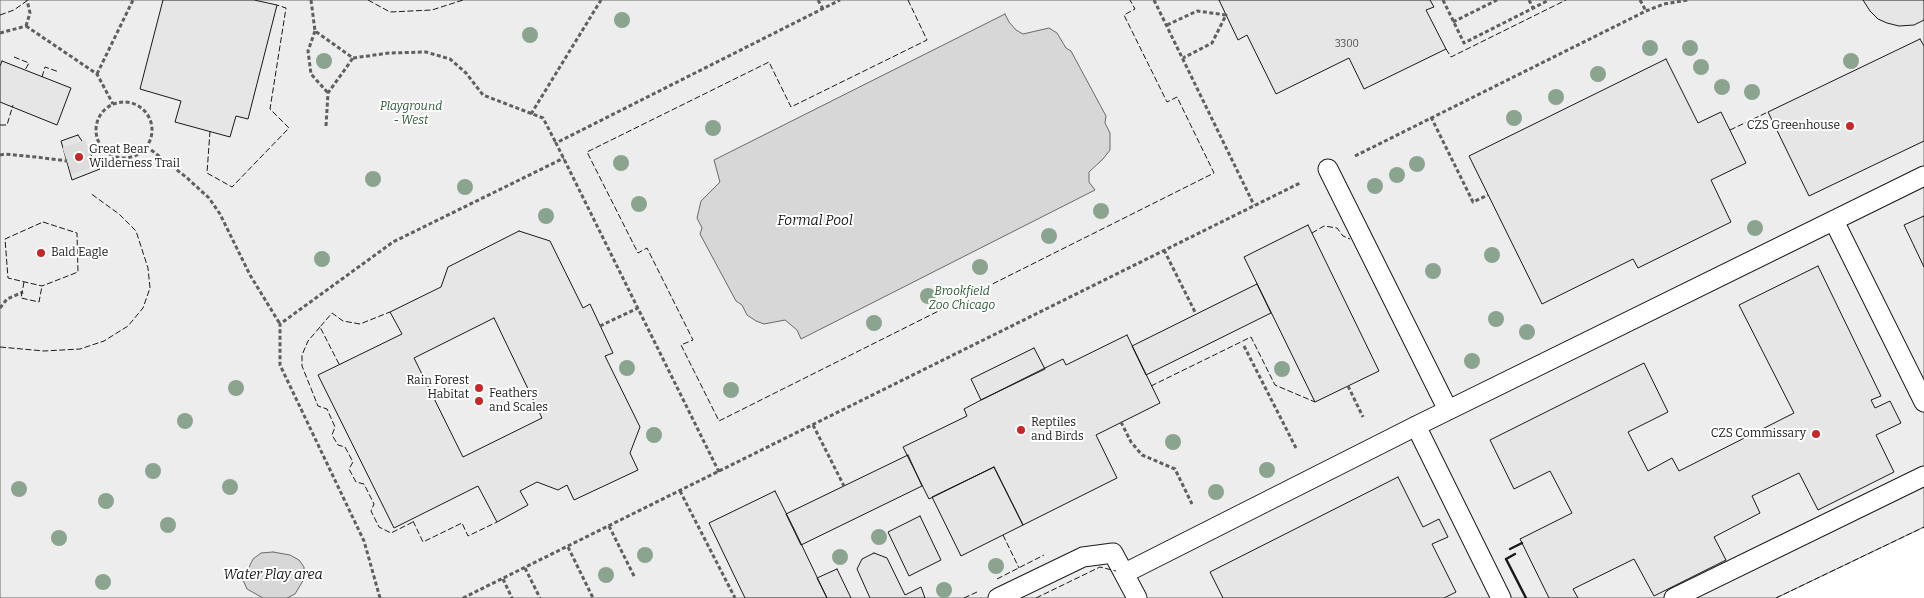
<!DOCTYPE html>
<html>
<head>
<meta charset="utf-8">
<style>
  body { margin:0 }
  canvas { display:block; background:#fff }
</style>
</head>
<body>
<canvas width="1924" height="598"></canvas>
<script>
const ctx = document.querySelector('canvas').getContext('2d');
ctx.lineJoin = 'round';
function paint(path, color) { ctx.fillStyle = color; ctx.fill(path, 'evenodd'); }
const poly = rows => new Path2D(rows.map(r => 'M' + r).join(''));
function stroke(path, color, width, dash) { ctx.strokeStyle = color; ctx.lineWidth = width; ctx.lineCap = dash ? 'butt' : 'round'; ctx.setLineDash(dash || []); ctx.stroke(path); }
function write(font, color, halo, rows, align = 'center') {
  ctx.font = font + ' Bitter,serif'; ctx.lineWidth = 4; ctx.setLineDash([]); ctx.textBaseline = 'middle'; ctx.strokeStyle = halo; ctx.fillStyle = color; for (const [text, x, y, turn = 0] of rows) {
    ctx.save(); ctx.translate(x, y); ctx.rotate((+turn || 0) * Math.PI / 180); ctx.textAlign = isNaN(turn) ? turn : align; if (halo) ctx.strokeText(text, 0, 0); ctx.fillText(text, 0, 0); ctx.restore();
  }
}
const built = poly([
  [0,0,1924,0,1924,527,1776,598,0,598,0,0]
]);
paint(built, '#ededed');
stroke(built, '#6a6a6a', 1);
const water = poly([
  [1005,14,1009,22,1016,30,1023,34,1049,28,1057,33,1066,48,1071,51,1106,116,1105,123,1110,133,1110,150,1103,159,1089,172,1089,182,1095,190,801,339,797,330,785,320,764,324,756,321,747,315,742,305,736,301,700,234,702,228,697,218,701,201,720,182,714,160,1005,14],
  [273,552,290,555,299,560,304,567,304,579,295,594,287,598,263,598,247,589,243,580,253,559,261,553,273,552]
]);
paint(water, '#d7d7d7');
stroke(water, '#6a6a6a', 1);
const building = poly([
  [163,0,254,0,277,5,248,119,236,116,230,137,175,122,181,101,140,89,163,0],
  [1219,0,1430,0,1434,7,1426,10,1446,49,1364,89,1349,58,1276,94,1247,35,1238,40,1219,0],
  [1863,0,1924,0,1924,20,1914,25,1899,26,1887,23,1878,19,1870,11,1863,0],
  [1920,39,1924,46,1924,141,1809,196,1768,112,1920,39],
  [1666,59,1698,123,1721,112,1746,163,1711,180,1731,222,1638,268,1633,259,1542,304,1469,156,1666,59],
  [2,61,71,88,57,125,0,102,0,66,2,61],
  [78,135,100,169,72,180,61,141,78,135],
  [1924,216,1924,267,1904,225,1924,216],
  [1308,225,1379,371,1315,402,1244,257,1308,225],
  [519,231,550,241,583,308,590,304,613,353,605,356,640,427,630,453,638,470,574,500,567,485,558,490,537,482,520,491,528,505,497,522,478,486,394,528,318,375,402,334,390,312,441,287,448,267,519,231],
  [1818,266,1881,396,1871,400,1875,408,1890,401,1901,423,1876,435,1894,472,1818,510,1799,473,1752,496,1760,513,1714,537,1726,560,1654,596,1634,559,1573,589,1578,598,1549,598,1520,539,1572,513,1550,471,1514,489,1490,440,1644,363,1668,412,1628,432,1648,471,1672,458,1679,471,1794,413,1739,305,1818,266],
  [1257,284,1271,313,1146,375,1132,346,1257,284],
  [494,318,542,418,463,457,414,358,494,318],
  [1127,335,1160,403,1096,435,1117,478,1023,525,994,467,929,499,903,447,967,416,964,409,981,400,1063,359,1066,365,1127,335],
  [1034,348,1045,369,981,400,971,379,1034,348],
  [908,455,922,486,801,545,786,514,908,455],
  [994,467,1023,525,961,556,932,497,994,467],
  [1398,477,1423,527,1439,519,1448,537,1432,544,1456,592,1444,598,1223,598,1210,572,1398,477],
  [775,491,794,529,827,598,745,598,709,523,775,491],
  [920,516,941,560,909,576,888,532,920,516],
  [874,553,887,558,905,595,921,587,925,598,870,598,857,569,862,559,874,553],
  [837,569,851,598,827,598,817,578,837,569]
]);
paint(building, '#e6e6e6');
stroke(building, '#1a1a1a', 1);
stroke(poly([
  [67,161,90,153]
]), '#ddd', 28, [28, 14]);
const lane = poly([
  [1328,169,1448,410],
  [1834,221,1924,402],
  [1416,426,1501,598],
  [1125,573,1416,426,1924,176],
  [998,598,1083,557,1113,553,1137,598],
  [1674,598,1924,476]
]);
stroke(lane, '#1a1a1a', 21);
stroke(poly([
  [311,0,315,31,353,58,389,53,426,52,450,59,466,73,483,95,543,118,556,143],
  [818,0,823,9],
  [1154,0,1254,205],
  [1443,0,1464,43,1549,0],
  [1529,0,1533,8],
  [1640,0,1646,11],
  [1453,22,1497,0],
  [1167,25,1197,11,1226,15,1212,43,1183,58],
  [26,26,97,74,113,104],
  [26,26,30,13,27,0],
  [315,31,308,51,311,74,328,93],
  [0,33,26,26],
  [97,74,133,0],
  '96 130a28 28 0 1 1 56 0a28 28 0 1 1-56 0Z',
  [531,114,601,0],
  [1431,117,1473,202,1488,195],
  [326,126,328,93,353,58],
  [146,146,186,177,209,198,220,214,250,275,280,324],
  [90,153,101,148],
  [0,155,5,154,36,157,67,161],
  [1355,156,1646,11,1664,4,1688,0],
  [1164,250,1196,314],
  [0,308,7,299,23,292],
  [600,326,638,308],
  [1244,346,1297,450],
  [1348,386,1363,417],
  [1121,422,1131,442,1142,455,1175,469,1192,504],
  [813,425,844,486],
  [719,472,556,143,840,0],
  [680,491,735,598],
  [609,526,635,578],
  [568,547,593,598],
  [525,568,540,598],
  [503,579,512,598],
  [380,598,364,541,280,365,280,324,393,242,564,158],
  [463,598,1300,183]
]), '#5f5f5f', 3, [4, 2.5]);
stroke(lane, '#fff', 19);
stroke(poly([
  [368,0,390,12,432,10,463,0],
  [908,0,927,40,791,107,769,62,587,152,638,253,647,248,693,340,681,345,719,421,1214,173,1177,97,1167,102,1124,15,1135,9,1130,0],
  [0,15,14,10,28,0],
  [1446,49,1451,57,1566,0],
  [14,57,29,63,25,70],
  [42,77,45,67,59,72],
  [0,125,7,125,13,105],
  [1730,130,1768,112],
  [210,131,207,173,232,187,289,128,270,109,286,8,277,5],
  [43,222,77,233,78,272,42,286,8,278,5,239,43,222],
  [1312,233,1324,226,1337,228,1343,236,1350,239],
  [24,282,21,298,39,302,42,286],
  [320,327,308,341,302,355,302,366,318,406,327,409,335,427,332,435,338,445,345,447,353,462,349,469,356,482,364,484,374,504,371,511,379,527,391,533,413,522],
  [0,347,44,351,80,349,104,341,128,326,143,308,150,288,148,268,136,231,119,214,90,193],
  [339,364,320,327,332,313,343,321,360,324,390,312],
  [1151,386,1251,337,1275,385,1315,402],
  [413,521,423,542,462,523,468,536,497,522],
  [1003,535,1019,568],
  [997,579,1044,555],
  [964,598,977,592],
  [1036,598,1100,567,1116,571],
  [1776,598,1924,527]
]), '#1a1a1a', 1, [6, 2.5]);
stroke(poly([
  [1510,549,1522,543],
  [1515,554,1506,559,1526,598]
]), '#1a1a1a', 2.5);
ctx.fillStyle = '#8aa48f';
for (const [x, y] of [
  [622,20],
  [530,35],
  [1650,48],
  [1690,48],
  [324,61],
  [1851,61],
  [1701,67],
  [1598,74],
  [1722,87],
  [1752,92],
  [1556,97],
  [1514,118],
  [713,128],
  [621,163],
  [1417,164],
  [1397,175],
  [373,179],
  [1375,186],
  [465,187],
  [639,204],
  [1101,211],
  [546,216],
  [1755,228],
  [1049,236],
  [1492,255],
  [322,259],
  [980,267],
  [1433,271],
  [928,296],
  [1496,319],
  [874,323],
  [1527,332],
  [1472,361],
  [627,368],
  [1282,369],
  [236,388],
  [731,390],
  [185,421],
  [654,435],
  [1173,442],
  [1267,470],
  [153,471],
  [230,487],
  [19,489],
  [1216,492],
  [106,501],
  [168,525],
  [879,537],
  [59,538],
  [645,555],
  [840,557],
  [996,566],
  [606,575],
  [103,582],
  [944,590]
]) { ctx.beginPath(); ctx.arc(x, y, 8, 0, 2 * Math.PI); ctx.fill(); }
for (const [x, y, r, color] of [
  [1850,126,5,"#c62828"],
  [79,157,5,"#c62828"],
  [41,253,5,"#c62828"],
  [479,388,5,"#c62828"],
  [479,401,5,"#c62828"],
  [1021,430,5,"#c62828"],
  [1816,434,5,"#c62828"]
]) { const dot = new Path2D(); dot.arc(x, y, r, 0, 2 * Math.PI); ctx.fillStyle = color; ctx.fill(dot); stroke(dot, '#fff', 2); }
write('10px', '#4d4d4d', null, [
  ["3300",1347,44]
]);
write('italic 12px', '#2b5a34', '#fff', [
  ["Playground",411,107],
  ["- West",411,121],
  ["Brookfield",962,292],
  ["Zoo Chicago",962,306]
]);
write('12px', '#1a1a1a', '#fff', [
  ["CZS Greenhouse",1840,126,"right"],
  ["Great Bear",89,150],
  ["Wilderness Trail",89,164],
  ["Bald Eagle",51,253],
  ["Rain Forest",469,381,"right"],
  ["Habitat",469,395,"right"],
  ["Feathers",489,394],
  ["and Scales",489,408],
  ["Reptiles",1031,423],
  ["and Birds",1031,437],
  ["CZS Commissary",1806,434,"right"]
], 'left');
write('italic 14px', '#1a1a1a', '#fff', [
  ["Formal Pool",815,221],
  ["Water Play area",273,575]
]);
</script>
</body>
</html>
